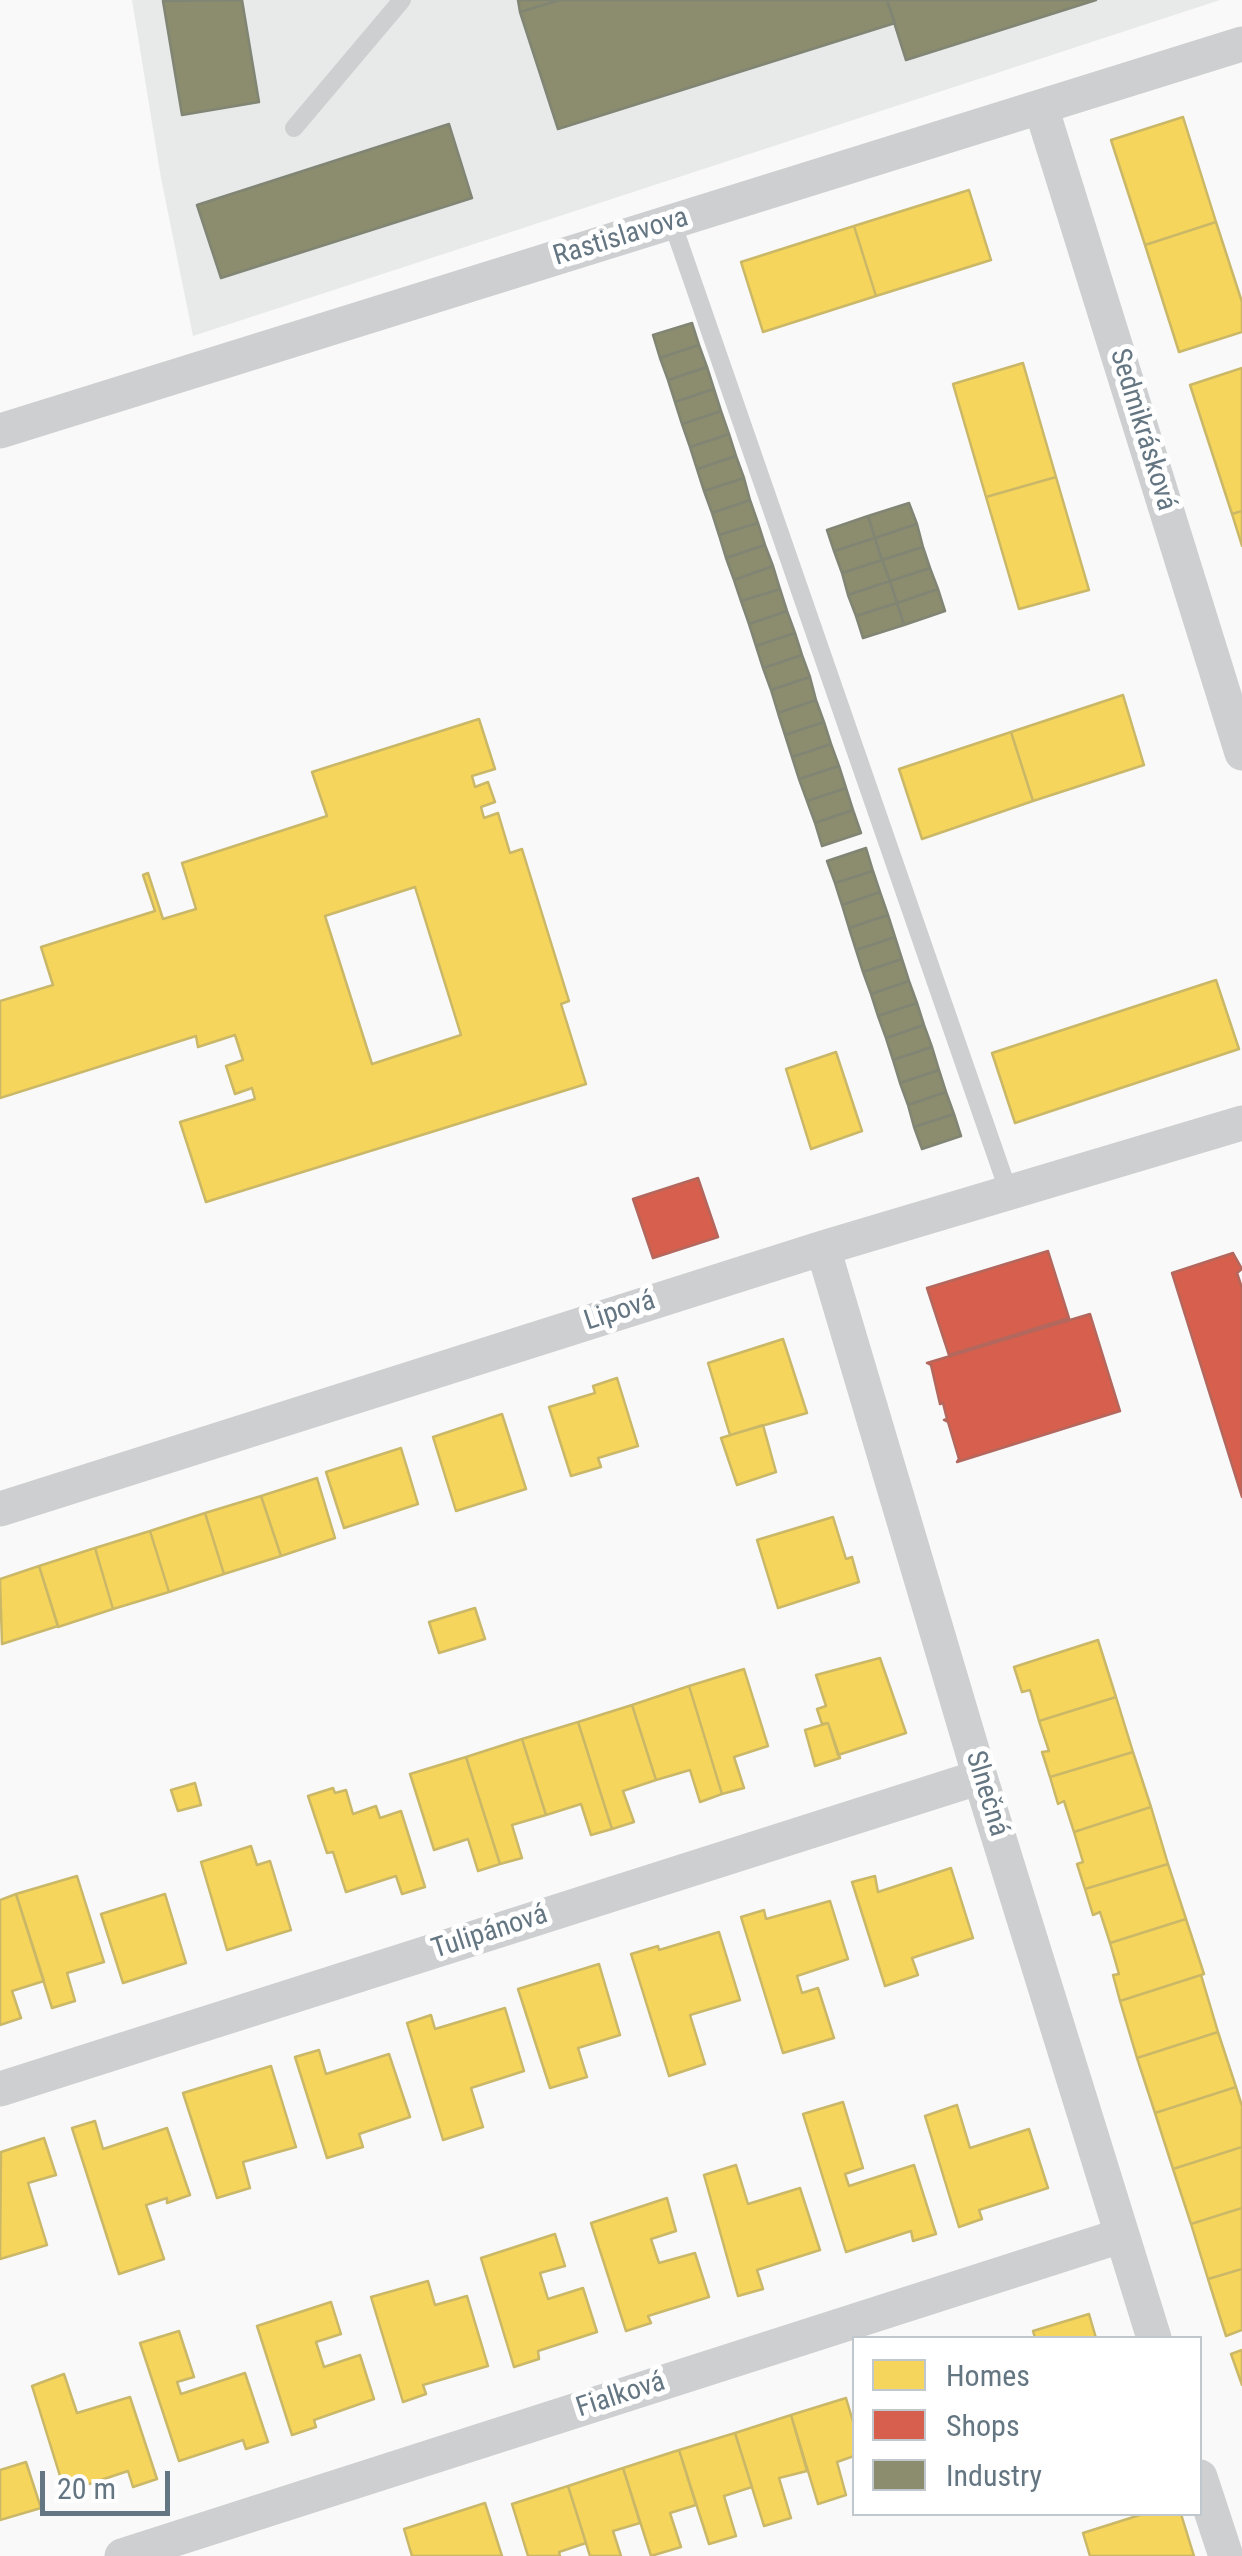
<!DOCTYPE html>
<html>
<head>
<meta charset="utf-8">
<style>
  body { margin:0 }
  #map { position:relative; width:1242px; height:2556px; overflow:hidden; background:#f9f9f9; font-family:"Roboto Condensed",sans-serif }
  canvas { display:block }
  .legend { position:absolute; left:852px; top:2336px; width:350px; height:180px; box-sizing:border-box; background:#fff; border:2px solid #c1c8cd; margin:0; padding:12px 18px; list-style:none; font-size:30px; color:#657683 }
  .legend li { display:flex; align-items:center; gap:20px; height:50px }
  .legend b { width:50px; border:2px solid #c1c8cd }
  .scale { position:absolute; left:40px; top:2471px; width:130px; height:45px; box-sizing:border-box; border:5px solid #657683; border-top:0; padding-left:12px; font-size:30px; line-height:35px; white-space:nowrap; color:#657683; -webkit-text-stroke:8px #fff; paint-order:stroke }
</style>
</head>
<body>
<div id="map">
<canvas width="1242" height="2556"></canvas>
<ul class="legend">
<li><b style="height:28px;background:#f6d55c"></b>Homes</li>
<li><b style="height:28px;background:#d6604d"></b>Shops</li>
<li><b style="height:28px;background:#8c8c6e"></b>Industry</li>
</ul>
<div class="scale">20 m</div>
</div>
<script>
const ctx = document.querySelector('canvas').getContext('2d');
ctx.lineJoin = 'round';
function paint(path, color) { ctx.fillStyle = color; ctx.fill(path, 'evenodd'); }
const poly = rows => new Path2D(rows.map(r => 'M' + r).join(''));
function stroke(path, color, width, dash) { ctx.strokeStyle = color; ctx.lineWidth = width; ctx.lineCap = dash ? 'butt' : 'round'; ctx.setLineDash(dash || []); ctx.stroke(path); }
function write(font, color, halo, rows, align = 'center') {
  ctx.font = font + ' "Roboto Condensed",sans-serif'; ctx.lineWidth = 10; ctx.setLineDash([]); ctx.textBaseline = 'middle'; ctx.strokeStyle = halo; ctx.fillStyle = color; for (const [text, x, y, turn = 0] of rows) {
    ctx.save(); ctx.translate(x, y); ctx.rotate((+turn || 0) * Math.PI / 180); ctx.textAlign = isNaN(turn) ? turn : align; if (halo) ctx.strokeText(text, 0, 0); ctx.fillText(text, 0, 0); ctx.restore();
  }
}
paint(poly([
  [132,0,1220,0,193,336,161,178]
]), '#e8e9e9');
const homes = poly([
  [1183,117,1216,222,1145,245,1111,140,1183,117],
  [969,190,991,260,876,296,854,226,969,190],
  [1216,222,1242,302,1242,332,1179,352,1145,245,1216,222],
  [854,226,876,296,763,332,741,262,854,226],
  [1023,363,1056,477,986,497,953,384,1023,363],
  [1242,368,1242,511,1232,514,1190,385,1242,368],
  [1056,477,1089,590,1019,609,986,497,1056,477],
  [1242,511,1242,546,1232,514,1242,511],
  [1123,695,1144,765,1033,801,1011,732,1123,695],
  [479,719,495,769,472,776,475,787,488,782,495,802,481,807,484,818,498,813,510,853,522,849,569,1001,561,1004,586,1084,206,1202,180,1122,255,1099,252,1088,235,1094,226,1066,243,1060,235,1035,198,1047,196,1036,0,1098,0,1001,53,985,41,947,155,911,143,875,148,873,163,919,196,909,182,863,327,816,312,772,479,719],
  [415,887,461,1035,372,1064,325,916,415,887],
  [1011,732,1033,801,922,839,899,769,1011,732],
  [1216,980,1239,1049,1015,1123,992,1053,1216,980],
  [836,1052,862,1131,811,1149,786,1069,836,1052],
  [783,1339,807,1413,730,1435,708,1363,783,1339],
  [617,1378,638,1446,598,1458,601,1467,571,1476,549,1407,595,1393,593,1386,617,1378],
  [502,1414,526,1489,456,1511,433,1437,502,1414],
  [763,1425,776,1472,737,1485,721,1438,763,1425],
  [401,1448,418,1504,344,1528,326,1472,401,1448],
  [317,1478,335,1538,281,1556,261,1496,317,1478],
  [261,1496,281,1556,224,1574,205,1513,261,1496],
  [205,1513,224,1574,169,1592,150,1531,205,1513],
  [833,1517,846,1559,852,1557,859,1582,778,1608,757,1540,833,1517],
  [150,1531,169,1592,113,1609,95,1548,150,1531],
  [95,1548,113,1609,58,1627,39,1566,95,1548],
  [39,1566,58,1626,2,1644,0,1579,39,1566],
  [475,1608,485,1639,439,1653,429,1622,475,1608],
  [1098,1640,1116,1697,1039,1721,1030,1690,1022,1692,1014,1667,1098,1640],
  [880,1658,906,1733,838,1755,828,1723,822,1724,817,1709,826,1706,816,1675,880,1658],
  [744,1669,768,1746,734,1757,744,1788,722,1794,689,1686,744,1669],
  [689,1686,722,1794,700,1802,690,1770,656,1780,632,1705,689,1686],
  [1116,1697,1133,1752,1050,1777,1042,1752,1049,1751,1039,1721,1116,1697],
  [632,1705,656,1780,623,1791,634,1822,612,1829,578,1722,632,1705],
  [578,1722,612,1829,591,1835,581,1804,546,1815,522,1739,578,1722],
  [828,1723,840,1758,815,1766,805,1730,828,1723],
  [522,1739,546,1815,512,1825,522,1858,500,1864,466,1757,522,1739],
  [1133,1752,1151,1807,1074,1832,1064,1801,1058,1804,1050,1777,1133,1752],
  [466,1757,500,1864,478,1871,468,1839,434,1850,410,1774,466,1757],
  [195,1783,201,1805,178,1811,171,1790,195,1783],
  [333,1788,335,1793,346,1790,353,1814,376,1806,380,1818,401,1811,425,1887,402,1894,396,1876,346,1892,333,1852,327,1853,308,1796,333,1788],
  [1151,1807,1168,1864,1085,1889,1077,1864,1083,1862,1074,1832,1151,1807],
  [251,1846,257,1865,270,1861,291,1930,227,1950,201,1862,251,1846],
  [1168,1864,1186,1919,1110,1943,1100,1912,1093,1915,1085,1889,1168,1864],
  [951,1868,973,1938,912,1958,918,1975,885,1986,852,1882,875,1876,878,1892,951,1868],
  [77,1876,104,1962,67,1973,75,2001,52,2008,16,1894,77,1876],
  [16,1894,44,1981,12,1991,21,2018,0,2025,0,1900,16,1894],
  [165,1894,186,1963,123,1983,101,1914,165,1894],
  [830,1901,848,1959,797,1976,802,1993,818,1988,834,2038,783,2053,741,1917,764,1910,766,1919,830,1901],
  [1186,1919,1204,1974,1120,2001,1113,1975,1119,1974,1110,1943,1186,1919],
  [719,1932,740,2000,690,2015,705,2064,669,2076,631,1954,658,1946,659,1950,719,1932],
  [599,1964,620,2035,578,2048,587,2077,550,2088,518,1989,599,1964],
  [1201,1975,1218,2032,1137,2058,1120,2001,1201,1975],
  [505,2008,524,2071,471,2088,483,2127,443,2140,407,2023,431,2015,435,2029,505,2008],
  [1218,2032,1236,2087,1155,2113,1137,2058,1218,2032],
  [319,2050,326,2074,389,2054,410,2117,359,2134,363,2147,327,2158,295,2057,319,2050],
  [271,2066,296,2147,243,2162,250,2188,217,2198,183,2093,271,2066],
  [1236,2087,1242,2106,1242,2147,1173,2169,1155,2113,1236,2087],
  [843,2102,863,2168,845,2174,849,2186,914,2165,936,2234,913,2241,911,2231,846,2252,803,2114,843,2102],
  [957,2105,970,2148,1029,2129,1048,2188,979,2210,982,2219,959,2227,925,2116,957,2105],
  [95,2121,103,2149,167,2128,190,2195,167,2203,167,2198,146,2205,164,2259,119,2274,72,2128,95,2121],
  [44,2138,56,2175,28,2183,47,2245,0,2259,1,2152,44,2138],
  [1242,2147,1242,2208,1191,2224,1173,2169,1242,2147],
  [736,2165,748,2204,800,2188,820,2250,757,2270,763,2289,738,2296,704,2175,736,2165],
  [667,2198,676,2231,651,2239,659,2263,695,2253,709,2297,648,2316,651,2323,626,2331,591,2223,667,2198],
  [1242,2208,1242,2269,1208,2279,1191,2224,1242,2208],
  [555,2234,565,2266,540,2273,548,2299,583,2288,597,2332,538,2351,539,2359,514,2367,481,2258,555,2234],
  [1242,2269,1242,2330,1226,2336,1208,2279,1242,2269],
  [428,2281,435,2305,467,2296,488,2366,423,2385,426,2394,403,2402,371,2297,428,2281],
  [331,2302,341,2334,316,2342,324,2367,360,2355,374,2399,314,2420,316,2427,292,2435,257,2326,331,2302],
  [1089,2314,1096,2338,1035,2338,1033,2331,1089,2314],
  [179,2331,194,2377,177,2382,181,2394,245,2373,268,2442,246,2449,243,2440,179,2461,140,2343,179,2331],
  [1242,2350,1242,2385,1231,2354,1242,2350],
  [64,2374,77,2413,130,2397,157,2479,133,2487,128,2471,65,2492,32,2386,64,2374],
  [846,2398,854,2425,854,2456,837,2462,846,2495,818,2504,791,2415,846,2398],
  [791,2415,807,2471,779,2478,791,2518,764,2526,735,2433,791,2415],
  [735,2433,752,2487,724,2496,736,2536,709,2544,679,2450,735,2433],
  [679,2450,696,2505,670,2513,681,2547,651,2556,623,2468,679,2450],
  [26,2462,41,2508,0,2520,0,2470,26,2462],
  [623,2468,640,2523,613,2531,621,2556,590,2556,568,2486,623,2468],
  [568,2486,586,2543,559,2552,560,2556,528,2556,512,2504,568,2486],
  [485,2503,502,2556,412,2556,404,2529,485,2503],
  [1143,2514,1181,2514,1194,2556,1090,2556,1083,2533,1143,2514]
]);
paint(homes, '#f6d55c');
stroke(homes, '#cab868', 2.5);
const shops = poly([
  [698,1178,718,1237,653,1258,633,1199,698,1178],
  [1048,1251,1069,1318,949,1355,927,1288,1048,1251],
  [1233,1253,1242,1269,1237,1273,1242,1288,1242,1497,1172,1273,1233,1253],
  [1090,1314,1120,1411,957,1462,959,1459,948,1422,944,1420,947,1419,943,1403,940,1404,931,1365,927,1363,1090,1314]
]);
paint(shops, '#d6604d');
stroke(shops, '#b4675d', 2.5);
const industry = poly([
  [242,0,259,102,182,115,163,1,242,0],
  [518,0,560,0,520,12,518,0],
  [560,0,887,0,895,23,558,129,520,12,560,0],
  [887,0,1096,0,906,60,887,0],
  [449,124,472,198,221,278,197,205,449,124],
  [692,323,699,345,660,358,653,335,692,323],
  [699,345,707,367,668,380,660,358,699,345],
  [707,367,714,389,675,402,668,380,707,367],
  [714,389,721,411,682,424,675,402,714,389],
  [721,411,729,434,690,447,682,424,721,411],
  [729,434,736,456,697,469,690,447,729,434],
  [736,456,744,478,704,491,697,469,736,456],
  [744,478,750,500,712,513,704,491,744,478],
  [750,500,758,523,719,535,712,513,750,500],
  [909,503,917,524,875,538,868,516,909,503],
  [868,516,875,538,834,551,827,530,868,516],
  [758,523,765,545,726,558,719,535,758,523],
  [917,524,923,547,882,560,875,538,917,524],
  [875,538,882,560,842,573,834,551,875,538],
  [765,545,773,566,734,580,726,558,765,545],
  [923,547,930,568,890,581,882,560,923,547],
  [882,560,890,581,848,595,842,573,882,560],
  [773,566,780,589,741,601,734,580,773,566],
  [930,568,938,589,897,603,890,581,930,568],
  [890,581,897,603,856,616,848,595,890,581],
  [780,589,787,611,749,624,741,601,780,589],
  [938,589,945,611,904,625,897,603,938,589],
  [897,603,904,625,863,638,856,616,897,603],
  [787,611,795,633,756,646,749,624,787,611],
  [795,633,802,655,763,668,756,646,795,633],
  [802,655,810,677,771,690,763,668,802,655],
  [810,677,816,700,778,713,771,690,810,677],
  [816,700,824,722,785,735,778,713,816,700],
  [824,722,831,744,792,757,785,735,824,722],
  [831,744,839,766,799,779,792,757,831,744],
  [839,766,846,788,807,801,799,779,839,766],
  [846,788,853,810,815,823,807,801,846,788],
  [853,810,861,833,822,846,815,823,853,810],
  [866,848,873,871,835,883,827,861,866,848],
  [873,871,880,892,842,905,835,883,873,871],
  [880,892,888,915,849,928,842,905,880,892],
  [888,915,895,937,856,950,849,928,888,915],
  [895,937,902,959,863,972,856,950,895,937],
  [902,959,909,981,871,994,863,972,902,959],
  [909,981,917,1003,878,1016,871,994,909,981],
  [917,1003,924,1025,886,1038,878,1016,917,1003],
  [924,1025,932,1047,893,1060,886,1038,924,1025],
  [932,1047,939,1070,900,1083,893,1060,932,1047],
  [939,1070,946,1092,908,1105,900,1083,939,1070],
  [946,1092,954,1114,914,1127,908,1105,946,1092],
  [954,1114,961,1136,922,1149,914,1127,954,1114]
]);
paint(industry, '#8c8c6e');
stroke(industry, '#808574', 2.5);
stroke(poly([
  [294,128,402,0],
  [672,222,1009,1193]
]), '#cecfd0', 18);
stroke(poly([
  [1041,107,1242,753],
  [0,431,1242,44],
  [823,1248,980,1777,1154,2338],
  [0,1509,823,1248,1242,1123],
  [0,2089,980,1777],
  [1200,2477,1226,2556],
  [122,2556,1120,2236]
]), '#cecfd0', 35);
write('28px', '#657683', '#fff', [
  ["Rastislavova",621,238,-17],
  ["Sedmikrásková",1142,430,73],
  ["Lipová",620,1312,-18],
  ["Slnečná",986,1794,73],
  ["Tulipánová",490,1933,-18],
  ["Fialková",621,2396,-18]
]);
</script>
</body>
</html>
